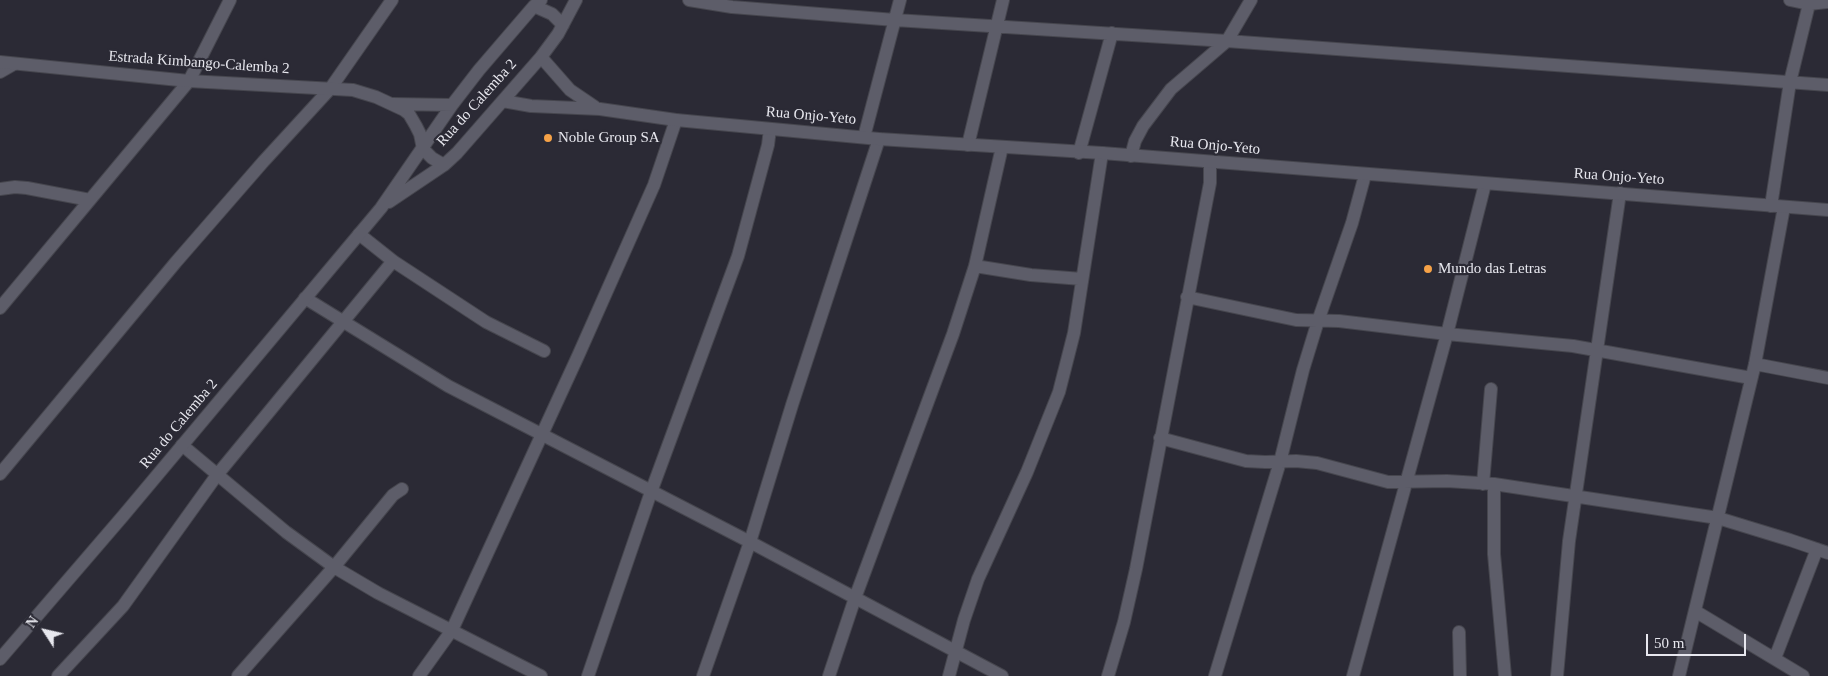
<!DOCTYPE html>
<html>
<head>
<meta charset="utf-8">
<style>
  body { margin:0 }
  #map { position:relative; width:1828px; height:676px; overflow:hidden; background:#2b2a35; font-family:Georgia,serif }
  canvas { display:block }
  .north { position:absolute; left:20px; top:606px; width:50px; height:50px; -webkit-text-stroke:4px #2b2a35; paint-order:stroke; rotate:305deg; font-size:14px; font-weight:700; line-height:20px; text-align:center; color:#e7e7ee }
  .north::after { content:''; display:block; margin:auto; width:18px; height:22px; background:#e7e7ee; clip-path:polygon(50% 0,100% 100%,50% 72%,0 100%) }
  .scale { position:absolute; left:1646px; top:634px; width:100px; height:22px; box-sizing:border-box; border:2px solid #e7e7ee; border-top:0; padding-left:6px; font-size:15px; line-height:18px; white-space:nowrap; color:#e7e7ee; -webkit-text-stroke:4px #2b2a35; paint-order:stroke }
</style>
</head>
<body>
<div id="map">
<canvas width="1828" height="676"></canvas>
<div class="north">N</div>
<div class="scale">50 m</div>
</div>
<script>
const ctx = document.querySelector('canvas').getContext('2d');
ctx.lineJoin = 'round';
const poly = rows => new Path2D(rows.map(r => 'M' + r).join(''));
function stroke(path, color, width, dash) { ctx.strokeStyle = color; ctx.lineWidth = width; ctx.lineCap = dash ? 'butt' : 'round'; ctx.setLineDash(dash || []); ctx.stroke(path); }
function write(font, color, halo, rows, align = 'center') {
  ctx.font = font + ' Georgia,serif'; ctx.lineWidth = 4.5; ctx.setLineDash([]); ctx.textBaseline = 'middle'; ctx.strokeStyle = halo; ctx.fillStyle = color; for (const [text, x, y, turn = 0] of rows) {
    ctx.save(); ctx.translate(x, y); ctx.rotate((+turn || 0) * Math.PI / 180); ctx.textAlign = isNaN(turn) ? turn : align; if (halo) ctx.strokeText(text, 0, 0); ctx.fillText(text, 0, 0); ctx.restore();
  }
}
const street = poly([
  [689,0,732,7,895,20,1227,41,1828,85],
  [1790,0,1809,4,1828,2],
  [0,72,14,64],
  [864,137,900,0],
  [968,145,1003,0],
  [1079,153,1112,33],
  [1131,156,1135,141,1143,126,1171,89,1227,41,1251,0],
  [0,189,15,187,27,188,90,200],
  [1771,206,1790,82,1809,4],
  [359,234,393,261,486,322,544,351],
  [975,266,1031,275,1082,279],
  [1187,297,1296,320,1339,321,1447,334,1573,346,1751,378],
  [305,298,448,386,750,542,1002,676],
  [0,308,189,81,230,0],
  [1755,364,1828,378],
  [1160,438,1246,461,1265,462,1296,461,1317,463,1388,482,1447,481,1494,484,1718,518,1790,540,1828,553],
  [182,445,286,532,334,567,378,593,541,676],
  [0,474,176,262,263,162,330,89,392,0],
  [1483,484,1491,389],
  [1494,484,1494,554,1505,676],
  [1695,611,1803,676],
  [1459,632,1460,676],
  [1775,658,1817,549],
  [58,676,123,606,217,475,393,261],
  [238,676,334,567,393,495,402,489],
  [419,676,452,630,578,356,654,185,676,120],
  [588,676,651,492,738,256,768,145,770,129],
  [703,676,750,542,792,405,879,139],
  [829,676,855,598,953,334,975,266,1002,147],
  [949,676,964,620,978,579,1027,472,1059,392,1074,333,1102,153],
  [1108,676,1124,622,1136,569,1210,183,1210,162],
  [1215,676,1280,462,1303,370,1318,321,1352,223,1365,175],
  [1353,676,1447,334,1485,184],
  [1557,676,1569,541,1620,193],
  [1679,676,1755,364,1784,207]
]);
const secondary = poly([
  [534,6,552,14,563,25],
  [541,57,570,90,595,107],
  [0,62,189,81,353,90,376,97,404,110,409,114,416,126,420,134,423,149,432,158,444,165],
  [503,101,531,106,600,109,676,120,879,139,1102,153,1828,210],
  [393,104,452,105],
  [389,202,444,165,457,153,541,57,558,34,576,0],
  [0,659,123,516,381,208,452,105,479,70,534,6,541,0]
]);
stroke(street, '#46464e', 14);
stroke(secondary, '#46464e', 14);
stroke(street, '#5d5d69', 12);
stroke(secondary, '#5d5d69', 12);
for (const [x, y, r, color] of [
  [548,138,5,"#f6a247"],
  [1428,269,5,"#f6a247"]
]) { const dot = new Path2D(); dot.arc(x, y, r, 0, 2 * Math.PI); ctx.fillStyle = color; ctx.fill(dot); stroke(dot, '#2b2a35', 2); }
write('15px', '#e7e7ee', '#2b2a35', [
  ["Estrada Kimbango-Calemba 2",199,63,4],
  ["Rua do Calemba 2",477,103,-48],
  ["Rua Onjo-Yeto",811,116,5],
  ["Rua Onjo-Yeto",1215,146,5],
  ["Rua Onjo-Yeto",1619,177,4],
  ["Rua do Calemba 2",179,424,-50]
]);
write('15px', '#e7e7ee', '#2b2a35', [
  ["Noble Group SA",558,138],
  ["Mundo das Letras",1438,269]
], 'left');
</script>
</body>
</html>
